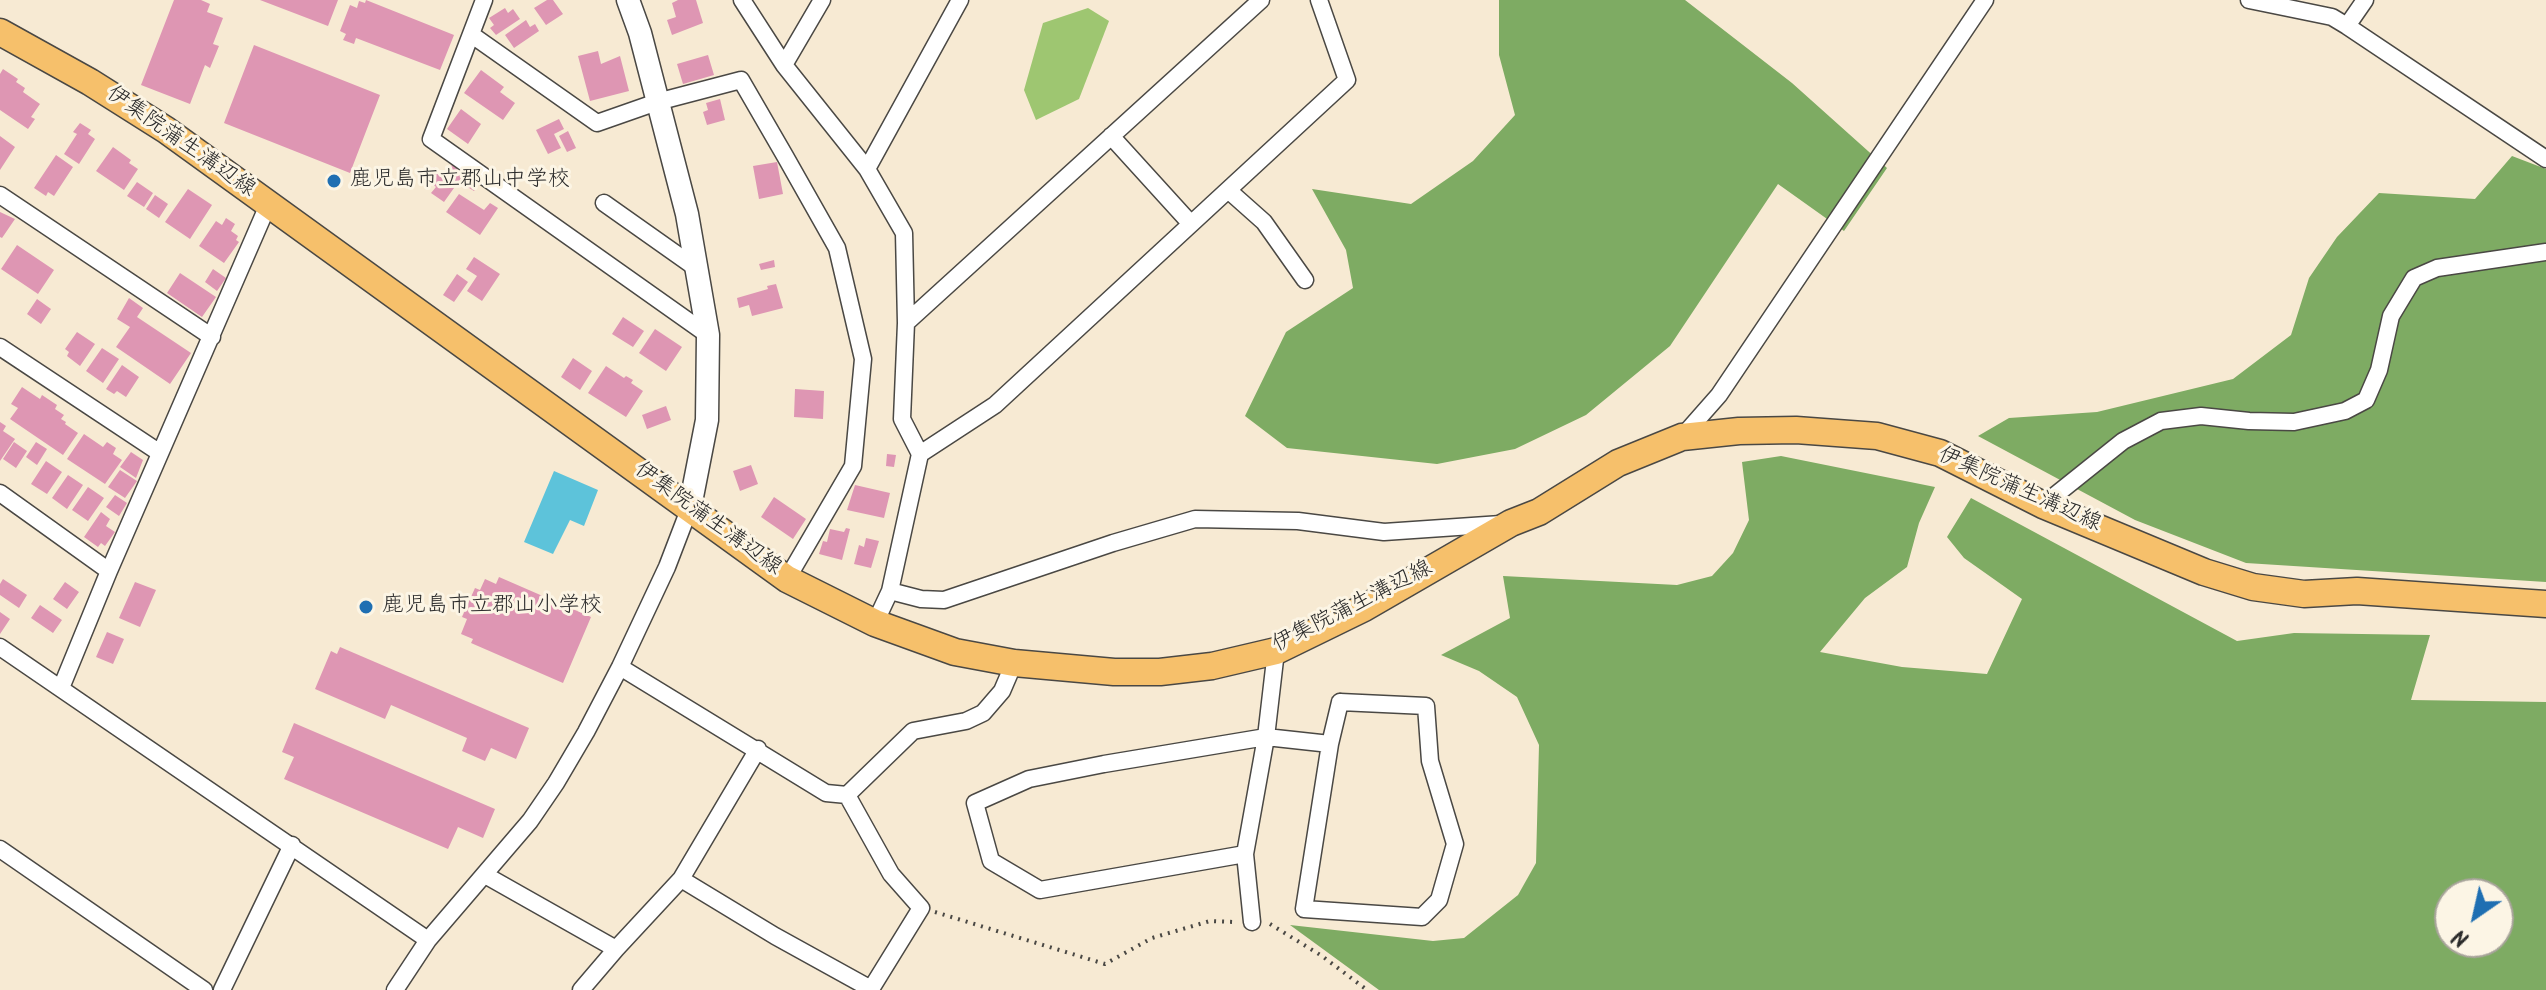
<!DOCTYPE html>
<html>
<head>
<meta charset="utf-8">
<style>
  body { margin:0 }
  #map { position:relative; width:2546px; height:990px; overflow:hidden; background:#f7ead3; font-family:Kalam,sans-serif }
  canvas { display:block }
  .north { position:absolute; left:2434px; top:878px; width:80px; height:80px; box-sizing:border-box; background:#fcf5e5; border:2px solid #a8a49b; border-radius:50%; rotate:214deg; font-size:22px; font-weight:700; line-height:32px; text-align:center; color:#2b2b2b }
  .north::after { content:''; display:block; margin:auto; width:28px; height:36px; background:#1f6fb2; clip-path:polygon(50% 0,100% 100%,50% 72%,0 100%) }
</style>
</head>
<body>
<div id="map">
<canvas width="2546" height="990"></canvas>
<div class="north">N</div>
</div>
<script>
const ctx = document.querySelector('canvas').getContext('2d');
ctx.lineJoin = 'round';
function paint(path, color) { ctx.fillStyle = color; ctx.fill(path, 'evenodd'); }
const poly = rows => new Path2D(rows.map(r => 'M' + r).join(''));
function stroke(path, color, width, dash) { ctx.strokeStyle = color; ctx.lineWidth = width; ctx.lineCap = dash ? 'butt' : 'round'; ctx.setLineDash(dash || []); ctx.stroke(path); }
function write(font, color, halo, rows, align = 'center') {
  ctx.font = font + ' Kalam,"Klee One",sans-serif'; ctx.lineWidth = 6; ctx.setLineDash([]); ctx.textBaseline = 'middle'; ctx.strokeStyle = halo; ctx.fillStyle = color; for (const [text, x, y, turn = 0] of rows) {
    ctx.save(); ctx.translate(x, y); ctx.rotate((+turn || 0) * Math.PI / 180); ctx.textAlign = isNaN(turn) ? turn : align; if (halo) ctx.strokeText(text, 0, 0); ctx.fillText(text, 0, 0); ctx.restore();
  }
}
paint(poly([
  [1088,8,1109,21,1079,99,1036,120,1024,90,1043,23]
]), '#9ec671');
paint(poly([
  [1499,0,1685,0,1792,83,1887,168,1844,231,1778,184,1670,346,1586,415,1515,449,1437,464,1287,448,1245,416,1286,332,1353,288,1346,250,1312,189,1411,204,1473,161,1515,115,1499,55],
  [2512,156,2546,169,2546,582,2246,563,2135,520,1978,436,2009,418,2097,412,2233,379,2291,335,2309,278,2337,237,2379,193,2475,199],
  [1781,456,1935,487,1919,523,1907,567,1865,598,1820,652,1902,667,1987,674,2022,599,1964,558,1947,537,1971,498,2237,641,2294,633,2430,635,2411,700,2546,702,2546,990,1379,990,1290,925,1433,941,1464,938,1518,895,1536,863,1539,745,1517,697,1479,671,1441,655,1510,618,1503,576,1677,585,1712,576,1733,553,1749,520,1742,462],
  [2450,894,2498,894,2498,942,2450,942]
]), '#7eab63');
paint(poly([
  [554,471,598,490,584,526,570,520,553,554,524,542]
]), '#5dc3da');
paint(poly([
  [174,0,201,0,210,4,207,12,223,18,213,44,219,46,210,68,205,65,190,104,141,85],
  [260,0,338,0,328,26],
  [366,0,454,35,440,70,356,38,354,44,343,40,346,34,340,31,350,5,357,8,359,1,365,3],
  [547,0,553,0,563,14,546,25,534,8],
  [678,0,696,0,703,23,672,35,667,20,676,17,672,3],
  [505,8,508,13,513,9,520,19,496,35,490,28,494,25,489,18],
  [526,20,530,27,535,24,539,31,514,48,505,35],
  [254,45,380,95,350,173,224,123],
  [598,51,601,64,620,56,629,91,590,101,578,56],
  [708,55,714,75,683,84,677,64],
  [3,69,18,79,16,82,25,88,23,92,40,104,31,117,35,119,28,129,0,110,0,74],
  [481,70,504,87,500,92,515,103,503,120,464,93],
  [720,99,725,120,707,125,703,112,708,110,706,103],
  [461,109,481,124,468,144,447,129],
  [559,119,564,129,554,134,561,148,548,154,536,130],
  [80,123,91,130,88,134,95,139,79,164,64,154,77,134,73,132],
  [568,131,576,148,567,152,559,136],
  [0,136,15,147,0,170],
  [113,147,131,160,129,163,138,169,124,190,96,171],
  [56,155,73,167,54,196,48,192,46,196,34,188],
  [777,162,783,194,759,199,753,166],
  [452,165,464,174,444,202,431,193,436,187,426,178,434,167,445,175],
  [466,176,478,184,474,191,461,183],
  [137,182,153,193,144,207,127,196],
  [188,189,212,205,190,239,165,222],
  [459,194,484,210,490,203,498,208,480,235,446,212],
  [155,195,168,204,159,218,146,209],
  [0,212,15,219,2,238,0,237],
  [226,218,235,224,231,231,238,236,236,240,239,242,224,263,199,246,216,221,222,225],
  [17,245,54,270,38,294,1,269],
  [474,257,500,274,482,301,467,291,477,276,466,269],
  [774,260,775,267,761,270,759,264],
  [213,269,226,278,217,291,205,282],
  [180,273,216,297,202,317,167,293],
  [457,274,468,282,454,302,443,295],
  [776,284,783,308,752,316,749,305,739,308,737,298,768,289,767,286],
  [129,298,143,308,137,317,191,353,170,384,116,347,130,327,117,319],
  [37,299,51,309,41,324,27,314],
  [623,317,644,331,633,347,612,334],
  [655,329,682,347,666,371,639,353],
  [77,332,95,344,80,366,67,356,69,352,65,349],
  [102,348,119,359,103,383,86,371],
  [573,358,592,371,580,390,561,377],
  [122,365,139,377,126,397,117,391,114,394,106,389],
  [606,366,624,378,626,376,633,380,631,383,643,391,626,417,588,393],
  [22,387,40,399,42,395,57,405,55,409,64,415,61,419,66,422,65,424,78,433,63,455,10,419,18,408,11,404],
  [795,389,824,391,823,419,794,417],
  [666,406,671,420,647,429,642,415],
  [0,422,6,426,3,431,15,439,0,461],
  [84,434,103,447,107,442,116,448,113,454,122,460,105,484,67,459],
  [14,442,27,451,16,468,3,459],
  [36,442,47,449,37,465,26,457],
  [131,452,143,460,136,478,120,467],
  [887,454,896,455,894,467,886,466],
  [46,461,62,472,47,494,31,484],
  [751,465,758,484,740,491,733,471],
  [120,470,137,481,125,498,108,487],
  [68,475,83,485,67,509,52,498],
  [855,485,890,493,884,518,847,510],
  [88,487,104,498,88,521,72,510],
  [115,495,127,503,119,516,106,507],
  [774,497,806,519,793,539,761,517],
  [101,512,110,519,106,526,115,532,105,546,101,543,98,547,84,537],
  [846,528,850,529,842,560,819,554,823,541,827,542,830,529,844,532],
  [866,538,879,541,871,568,854,564,859,545,864,547],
  [499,577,591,617,563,683,471,643,473,639,461,634,467,619,462,617,475,588,480,590,485,579,496,584],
  [3,579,27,595,19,608,0,595,0,584],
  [65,582,79,592,67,609,53,599],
  [135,582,156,590,140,627,119,618],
  [40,605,62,620,53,633,31,618],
  [0,612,10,619,0,634],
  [107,632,124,639,113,664,96,657],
  [340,647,529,728,516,759,491,748,485,761,462,751,467,738,391,705,385,719,315,689,331,651,337,654],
  [294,723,495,809,483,838,458,827,448,849,284,779,294,757,282,752]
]), '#de96b3');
const minor = poly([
  [484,0,431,139,708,335],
  [742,0,784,65,867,169,960,0],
  [2249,0,2332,17,2347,26],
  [2365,0,2347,26,2546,159],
  [472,35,597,123,657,102,741,80,785,156,837,248,863,359,853,466,787,579],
  [784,65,822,0],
  [1111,136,1191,224],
  [867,169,904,233,906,323,902,419,920,454,890,591,875,623],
  [1228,190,1264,222,1305,280],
  [0,195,212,337],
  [604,203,696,268],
  [906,323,1261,0],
  [0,347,160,453],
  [1682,437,1719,395,1985,0],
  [920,454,995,405,1347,80,1319,0],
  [0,493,109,571],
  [2043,505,2123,441,2161,421,2201,416,2249,421,2294,422,2345,411,2366,400,2379,370,2391,316,2414,278,2437,268,2546,252],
  [890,591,921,599,944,600,1113,543,1195,519,1298,521,1384,532,1501,524],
  [0,647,428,940],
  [620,667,826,793,847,795,913,731,966,721,983,713,1002,691,1014,663],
  [61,688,109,571,268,205],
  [1340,702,1426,706,1430,761,1455,844,1439,900,1422,917,1304,909,1330,744,1340,702],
  [758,749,681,879,775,936,871,989,921,908,891,874,847,795],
  [0,849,204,990],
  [1245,854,1040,890,991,861,975,803,1029,779,1104,764,1266,737,1330,744],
  [485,875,616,949,581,990],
  [1252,922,1245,854,1266,737,1276,651],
  [616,949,681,879],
  [222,990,292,845],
  [395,990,428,940,530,821,556,783,586,732,620,667,667,567,690,507]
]);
const tertiary = poly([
  [628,0,640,33,687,214,708,335,707,420,690,507]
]);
const primary = poly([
  [0,32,90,82,166,130,787,579,875,623,955,652,1014,663,1114,672,1160,672,1212,666,1276,651,1364,608,1511,523,1539,512,1618,463,1682,437,1739,431,1796,430,1877,436,1940,453,2043,505,2204,572,2253,587,2304,594,2357,591,2546,604]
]);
stroke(minor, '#4a4844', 19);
stroke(tertiary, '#4a4844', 25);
stroke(primary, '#4a4844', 29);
stroke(poly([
  [935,912,1105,964,1152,938,1210,921,1234,922],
  [1270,924,1322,956,1367,990]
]), '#4a4844', 4, [2, 6]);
stroke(minor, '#fff', 16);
stroke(tertiary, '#fff', 22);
stroke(primary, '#f6c06b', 26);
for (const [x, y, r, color] of [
  [334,181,8,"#1f6fb2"],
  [366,607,8,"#1f6fb2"]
]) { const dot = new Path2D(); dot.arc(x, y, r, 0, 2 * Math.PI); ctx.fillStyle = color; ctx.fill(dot); stroke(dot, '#fcf5e5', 3); }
write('22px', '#2b2b2b', '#fcf5e5', [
  ["伊集院蒲生溝辺線",180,143,35],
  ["伊集院蒲生溝辺線",2019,491,24],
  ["伊集院蒲生溝辺線",707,520,36],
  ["伊集院蒲生溝辺線",1353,608,-27]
]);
write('22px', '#2b2b2b', '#fcf5e5', [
  ["鹿児島市立郡山中学校",350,181],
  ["鹿児島市立郡山小学校",382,607]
], 'left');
</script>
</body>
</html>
